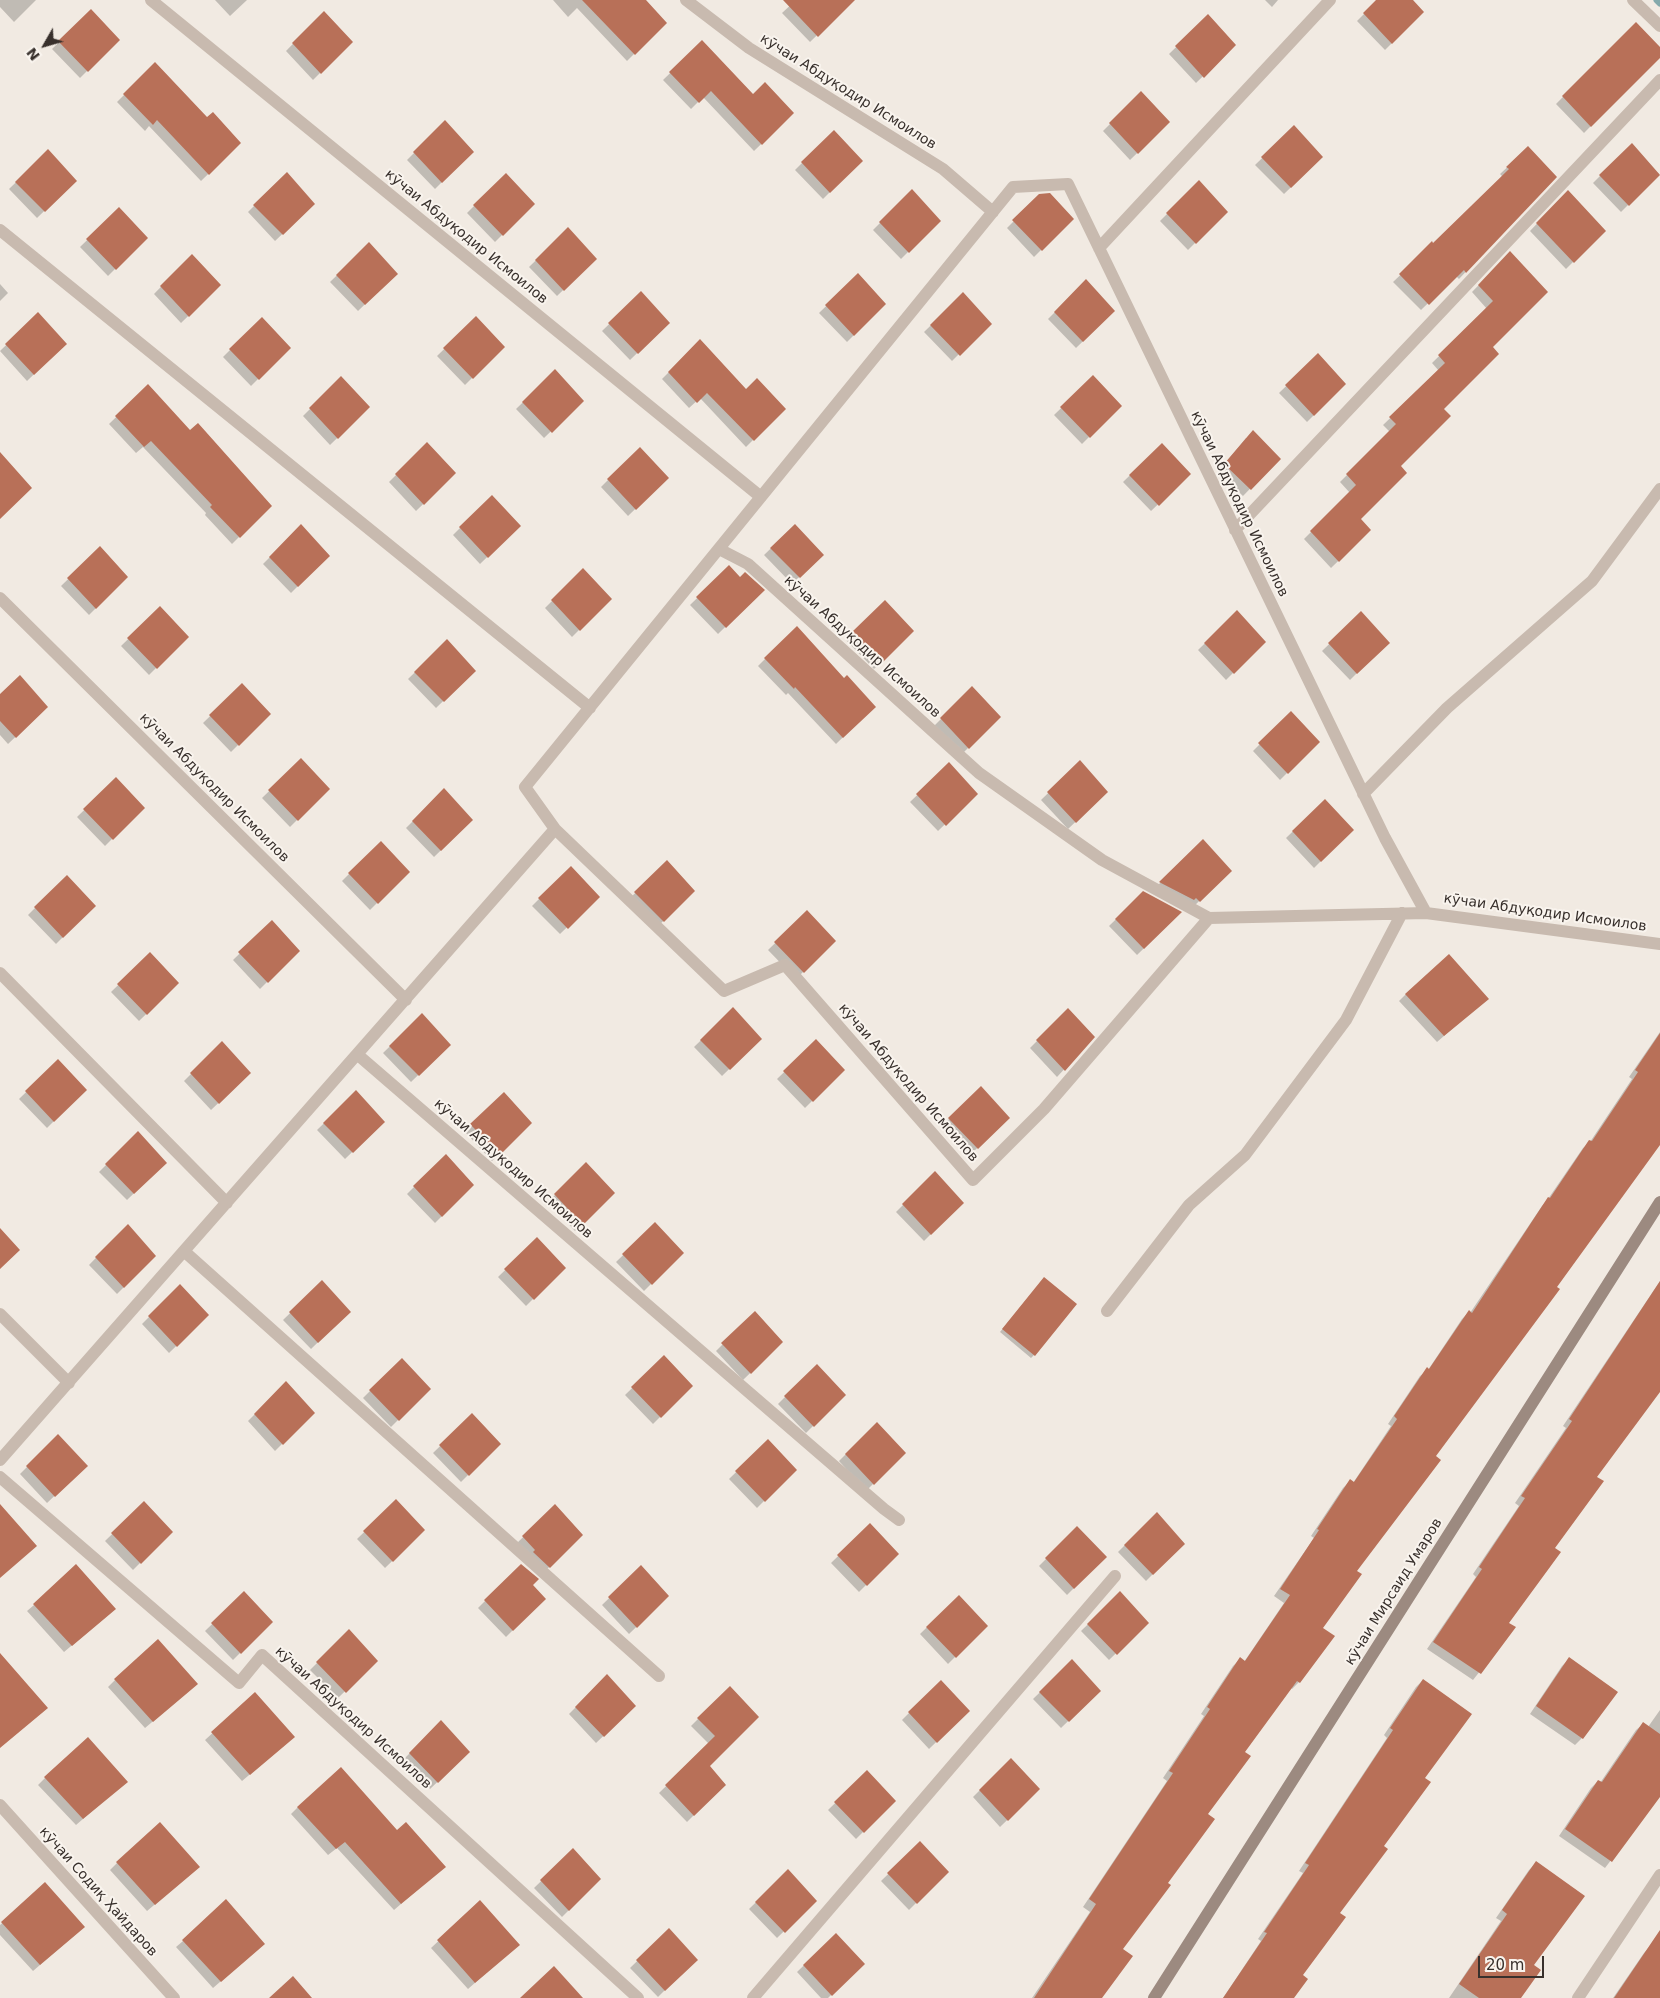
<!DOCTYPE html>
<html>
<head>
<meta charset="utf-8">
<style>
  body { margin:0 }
  #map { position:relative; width:1660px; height:1998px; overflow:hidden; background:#f1eae2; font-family:"DejaVu Sans",sans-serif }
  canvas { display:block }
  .north { position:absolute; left:20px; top:20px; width:50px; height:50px; -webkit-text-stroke:4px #f9f4ee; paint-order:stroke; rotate:232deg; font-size:14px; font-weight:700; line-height:20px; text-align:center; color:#38302c }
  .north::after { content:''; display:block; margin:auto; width:18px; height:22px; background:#38302c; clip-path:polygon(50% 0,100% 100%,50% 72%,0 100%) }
  .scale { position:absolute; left:1478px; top:1956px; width:66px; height:22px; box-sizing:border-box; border:2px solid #38302c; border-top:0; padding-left:6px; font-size:15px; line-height:18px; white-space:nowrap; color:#38302c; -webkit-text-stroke:4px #f9f4ee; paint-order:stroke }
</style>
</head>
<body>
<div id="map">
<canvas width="1660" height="1998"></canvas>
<div class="north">N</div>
<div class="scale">20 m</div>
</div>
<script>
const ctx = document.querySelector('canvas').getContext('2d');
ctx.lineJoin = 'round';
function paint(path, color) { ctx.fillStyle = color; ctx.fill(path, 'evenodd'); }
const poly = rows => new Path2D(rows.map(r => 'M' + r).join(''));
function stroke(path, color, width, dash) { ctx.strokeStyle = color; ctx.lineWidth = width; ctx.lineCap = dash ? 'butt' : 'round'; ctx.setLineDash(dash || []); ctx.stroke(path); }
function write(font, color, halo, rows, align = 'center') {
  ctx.font = font + ' "DejaVu Sans",sans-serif'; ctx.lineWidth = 4; ctx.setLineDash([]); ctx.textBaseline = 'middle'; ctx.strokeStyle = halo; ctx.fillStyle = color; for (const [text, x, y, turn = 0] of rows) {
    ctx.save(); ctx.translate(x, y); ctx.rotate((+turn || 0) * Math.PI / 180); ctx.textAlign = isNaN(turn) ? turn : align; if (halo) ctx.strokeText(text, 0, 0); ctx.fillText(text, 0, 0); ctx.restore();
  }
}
paint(poly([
  [0,0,36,0,14,22,0,7],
  [215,0,247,0,230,16],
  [553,0,644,0,665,23,627,61,577,8,568,17],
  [796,0,844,0,848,5,810,42,782,13],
  [1265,0,1278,0,1272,7],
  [1378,0,1412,0,1423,12,1385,50,1357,21],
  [91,11,118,40,80,78,52,49],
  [324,12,351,42,313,80,286,51],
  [1208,16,1235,45,1196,83,1169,54],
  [1636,23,1660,49,1660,56,1584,133,1556,104],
  [702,42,753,96,793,113,754,151,703,97,691,109,663,80],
  [155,64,207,119,240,143,201,181,149,126,145,131,117,102],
  [1141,93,1169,122,1130,160,1103,131],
  [445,122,473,151,435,189,407,160],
  [1294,127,1322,157,1284,194,1255,165],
  [834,131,861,161,823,199,795,170],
  [1632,144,1659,174,1621,212,1593,183],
  [1528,148,1555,177,1459,279,1456,276,1421,310,1393,282,1503,177,1500,174],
  [48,151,75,181,37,218,9,189],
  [286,174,314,204,275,241,248,212],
  [506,174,533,204,495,242,467,213],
  [1199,182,1226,212,1188,250,1160,221],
  [912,191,939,221,901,259,873,230],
  [1568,191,1604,231,1566,269,1530,231],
  [1040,195,1072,219,1034,257,1007,228],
  [119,209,146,238,108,276,80,247],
  [568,229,595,259,557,296,529,267],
  [369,244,396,274,358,311,330,282],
  [1510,253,1491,347,1359,519,1370,530,1331,568,1304,539,1350,493,1340,482,1390,432,1383,425,1439,371,1432,363,1487,309,1472,292],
  [192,255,220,285,181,323,154,294],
  [858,275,885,304,847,342,819,313],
  [1086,281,1114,311,1076,348,1048,319],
  [0,284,8,293,0,301],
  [641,293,668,323,630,360,602,331],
  [963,294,990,323,952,361,924,332],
  [38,314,65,344,27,381,0,351],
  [262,318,289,348,251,386,223,357],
  [476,318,503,347,465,385,437,356],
  [700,341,746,390,784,409,746,447,700,398,689,408,662,379],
  [1318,355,1345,384,1307,422,1279,393],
  [555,371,582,401,544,438,516,409],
  [1093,377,1120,406,1082,444,1054,415],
  [341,378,369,407,330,445,303,416],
  [148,386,190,432,270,506,232,544,205,515,206,513,143,447,136,453,109,424],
  [1246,438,1279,459,1243,496,1218,472],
  [427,444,455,473,416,511,389,482],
  [1162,444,1190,474,1151,511,1123,482],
  [639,449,667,478,628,516,601,487],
  [491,497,519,526,480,564,453,535],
  [795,525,822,555,792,584,764,555],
  [301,526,329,555,291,593,263,564],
  [100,548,127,577,89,615,61,586],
  [729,567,740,579,763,590,718,634,690,605],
  [583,570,610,599,572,637,545,608],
  [885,602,912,631,874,669,846,640],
  [160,608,187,637,149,675,121,646],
  [1237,612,1264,642,1226,680,1198,650],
  [1361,613,1388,642,1350,680,1322,651],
  [797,627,844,679,874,707,836,744,788,693,786,695,758,666],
  [447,641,474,671,436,708,408,679],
  [242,685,269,714,231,752,203,723],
  [972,688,999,717,961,755,934,726],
  [0,696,47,707,8,744,0,735],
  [1291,713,1318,742,1280,780,1253,751],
  [301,760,328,789,290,827,262,798],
  [1080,762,1107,792,1068,829,1041,800],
  [949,764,976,794,938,831,910,802],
  [116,779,143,808,105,846,77,817],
  [444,790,472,820,434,857,406,828],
  [1325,800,1352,830,1314,868,1286,838],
  [1203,841,1230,871,1192,908,1154,889],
  [381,842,408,872,370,910,342,881],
  [667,862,694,891,656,928,628,900],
  [571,867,598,897,560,934,532,906],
  [67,876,94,906,56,944,28,915],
  [1143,893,1180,913,1137,955,1109,926],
  [807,912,834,941,796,979,768,950],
  [272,922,298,951,260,989,233,960],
  [150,954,178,983,139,1021,111,992],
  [1406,994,1480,1005,1437,1042,1399,1001],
  [733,1009,760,1039,722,1076,694,1047],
  [1068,1010,1094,1037,1057,1077,1030,1048],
  [422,1015,449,1045,411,1082,383,1053],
  [1660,1032,1660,1143,1434,1457,1356,1571,1321,1628,1299,1682,1292,1689,1291,1688,1243,1752,1166,1883,1122,1949,1101,1998,1032,1998,1090,1912,1083,1907,1167,1781,1163,1778,1204,1716,1201,1714,1233,1666,1240,1659,1244,1662,1284,1603,1274,1596,1314,1538,1311,1536,1343,1488,1350,1481,1353,1483,1391,1426,1388,1424,1420,1376,1428,1370,1462,1319,1469,1312,1470,1313,1542,1206,1548,1199,1583,1148,1590,1142,1632,1079,1629,1077],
  [816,1041,843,1070,805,1108,777,1079],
  [222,1043,250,1073,211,1110,184,1081],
  [58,1061,85,1090,47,1128,19,1099],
  [981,1088,1008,1118,970,1155,942,1126],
  [356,1092,383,1122,345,1159,317,1130],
  [504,1093,531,1123,492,1161,465,1132],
  [138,1133,165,1163,127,1200,99,1172],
  [446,1155,473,1185,435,1223,407,1194],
  [586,1164,614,1193,575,1231,548,1202],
  [935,1173,962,1203,924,1241,896,1212],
  [655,1224,682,1253,644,1291,616,1262],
  [127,1226,155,1256,117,1294,89,1265],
  [537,1239,564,1268,526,1306,498,1277],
  [1660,1281,1660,1381,1595,1477,1507,1623,1514,1628,1473,1680,1427,1649,1476,1577,1473,1574,1519,1506,1515,1503,1566,1428,1563,1426],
  [322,1282,349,1312,311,1349,283,1320],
  [1041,1282,1034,1355,1031,1358,1000,1332],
  [180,1286,208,1315,169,1353,142,1324],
  [754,1313,782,1342,743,1380,716,1351],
  [664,1357,691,1386,653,1424,625,1395],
  [402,1359,429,1389,391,1427,363,1398],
  [817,1365,844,1395,806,1433,778,1404],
  [286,1383,313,1413,275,1451,248,1421],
  [472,1415,499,1444,461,1482,433,1453],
  [877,1423,904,1453,866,1491,839,1461],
  [58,1436,86,1466,47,1503,20,1474],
  [768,1441,795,1470,757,1508,729,1479],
  [396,1501,424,1530,385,1568,357,1539],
  [144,1503,171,1532,133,1570,105,1541],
  [555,1506,582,1535,542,1574,516,1544],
  [1156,1514,1184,1543,1146,1581,1118,1552],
  [870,1525,897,1554,859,1592,831,1563],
  [1077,1528,1105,1557,1067,1595,1039,1566],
  [521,1565,531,1585,544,1599,506,1637,478,1608],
  [641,1567,668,1596,629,1634,602,1605],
  [244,1593,271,1622,233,1660,205,1631],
  [1120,1593,1147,1623,1109,1660,1081,1631],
  [959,1596,986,1626,948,1664,920,1634],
  [34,1605,108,1615,64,1652,27,1611],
  [349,1631,376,1661,338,1698,310,1670],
  [1569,1659,1582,1738,1575,1745,1530,1714,1562,1666],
  [1072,1661,1099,1691,1061,1728,1033,1699],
  [607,1676,635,1706,596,1743,569,1714],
  [115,1680,189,1691,145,1728,108,1687],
  [1423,1680,1423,1778,1301,1976,1293,1998,1223,1998,1261,1941,1258,1939,1303,1873,1299,1871,1387,1738,1384,1735,1416,1687],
  [940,1682,968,1711,929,1749,902,1720],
  [730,1687,708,1766,725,1784,687,1822,659,1793,709,1744,691,1726],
  [255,1694,286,1744,242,1781,205,1740],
  [1660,1710,1660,1796,1605,1868,1559,1836,1591,1788,1598,1781,1600,1783,1636,1730,1643,1724,1648,1727],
  [441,1722,469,1752,430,1789,403,1760],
  [1011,1759,1039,1789,1000,1827,973,1797],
  [867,1772,894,1801,856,1839,828,1810],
  [45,1778,119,1788,76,1825,38,1785],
  [298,1807,397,1832,437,1873,394,1910,337,1848,328,1855,291,1814],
  [920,1843,947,1872,909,1910,881,1881],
  [573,1850,600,1879,562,1917,534,1888],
  [117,1863,191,1874,147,1911,110,1870],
  [1536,1863,1532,1965,1519,1998,1449,1998,1501,1921,1496,1918,1529,1870],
  [788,1871,815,1901,777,1938,749,1909],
  [45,1884,76,1934,33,1971,0,1935,0,1925],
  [480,1902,518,1945,468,1989,431,1948],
  [669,1930,696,1959,658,1997,630,1968],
  [836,1934,863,1964,828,1998,821,1998,797,1972],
  [183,1941,264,1944,213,1988,176,1947],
  [1650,1946,1660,1953,1660,1998,1613,1998,1644,1953]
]), '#0003');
stroke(poly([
  [1657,0,1660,3]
]), '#84a9ab', 7);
paint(poly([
  [582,0,646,0,667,23,635,55],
  [783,0,855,0,818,37],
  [1376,0,1413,0,1424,12,1392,44,1363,13],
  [91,9,120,40,88,72,58,41],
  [324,11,353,42,321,74,292,43],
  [1208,14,1236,45,1204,78,1175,46],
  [1636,22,1660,47,1660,58,1591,127,1562,96],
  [702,40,753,94,765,82,794,113,762,145,711,91,699,103,669,72],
  [155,62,207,117,213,112,241,143,209,175,157,120,153,125,123,94],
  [1141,91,1170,122,1138,154,1109,123],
  [445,120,474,152,442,183,413,152],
  [1294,125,1323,157,1291,188,1261,157],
  [834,130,863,161,830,193,801,162],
  [1632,143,1660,175,1629,206,1599,175],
  [1528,146,1557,177,1466,273,1464,270,1429,305,1399,274,1432,241,1433,243,1509,169,1506,167],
  [48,149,77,181,45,212,15,182],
  [287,172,315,204,283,235,253,205],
  [506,173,535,204,503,236,473,205],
  [1199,180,1228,212,1196,244,1166,213],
  [912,189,941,221,909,253,879,222],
  [1568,190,1606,231,1574,263,1536,223],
  [1050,193,1074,219,1042,251,1012,220,1039,194],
  [119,207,148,238,116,270,86,239],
  [568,227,597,259,564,291,535,260],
  [369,242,398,274,365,305,336,275],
  [1510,251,1548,292,1493,347,1499,354,1444,409,1451,416,1401,466,1407,473,1361,519,1371,530,1339,562,1310,531,1356,485,1346,474,1396,424,1389,417,1445,363,1438,355,1493,301,1478,285],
  [192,254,221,285,189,317,160,286],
  [858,273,886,304,854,336,825,305],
  [1086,279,1115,311,1083,342,1054,312],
  [641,291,670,323,638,354,608,323],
  [963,292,992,324,960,356,930,325],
  [38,312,67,344,34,375,5,344],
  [476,316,505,347,473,379,443,348],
  [262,317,291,348,259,380,229,349],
  [700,339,746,389,757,378,786,409,754,441,707,393,697,403,668,372],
  [1318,353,1346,384,1314,416,1285,385],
  [555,369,584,401,552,433,522,402],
  [1093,375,1122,406,1090,438,1060,407],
  [341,376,370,407,338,439,309,408],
  [148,384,190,430,198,423,272,506,240,538,210,507,212,505,151,441,144,447,115,416],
  [1253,430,1281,459,1251,490,1224,464],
  [427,442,456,473,424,505,395,474],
  [1162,443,1191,474,1159,506,1129,475],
  [640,447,669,478,636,510,607,479],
  [0,452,32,488,0,519],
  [492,495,521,526,488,558,459,527],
  [301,524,330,556,298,587,269,557],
  [795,524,824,555,800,578,770,548],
  [100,546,128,577,96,609,67,578],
  [729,565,740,577,745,572,765,590,726,628,696,597],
  [583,568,612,599,580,631,551,600],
  [885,600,914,631,882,663,852,632],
  [160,606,189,637,157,669,127,638],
  [1237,610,1266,642,1234,674,1204,643],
  [1361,611,1390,643,1357,674,1328,643],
  [797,626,844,678,847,675,876,707,843,738,795,687,794,689,764,658],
  [447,639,476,671,444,702,414,672],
  [20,675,48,707,16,738,0,721,0,694],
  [242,683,271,714,239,746,209,715],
  [972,686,1001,717,969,749,940,718],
  [1291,711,1320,742,1288,774,1258,743],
  [301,758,330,789,298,821,268,790],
  [1080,760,1108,792,1076,823,1047,792],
  [949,762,978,794,946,826,916,794],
  [116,777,145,808,113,840,83,809],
  [444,788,473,820,441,851,412,821],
  [1325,799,1354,830,1321,862,1292,831],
  [1203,839,1232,871,1200,902,1196,898,1194,900,1159,882],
  [381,841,410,872,378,904,348,873],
  [667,860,695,891,664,922,634,892],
  [571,866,600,897,568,929,538,898],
  [67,875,96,906,63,938,34,907],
  [1143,891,1182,912,1144,949,1115,919],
  [807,910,836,941,804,973,774,942],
  [272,920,300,951,268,983,238,952],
  [150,952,179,983,147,1015,117,984],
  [1449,954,1489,999,1444,1036,1405,994],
  [733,1007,762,1039,730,1070,700,1040],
  [1068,1008,1095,1037,1065,1071,1036,1040],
  [422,1013,451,1045,419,1076,389,1046],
  [1660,1033,1660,1145,1557,1287,1560,1289,1436,1456,1441,1460,1357,1571,1362,1574,1323,1628,1335,1636,1300,1683,1297,1681,1245,1752,1251,1756,1208,1814,1215,1819,1168,1883,1171,1885,1123,1949,1133,1956,1102,1998,1034,1998,1096,1904,1089,1899,1173,1773,1169,1771,1210,1709,1207,1707,1240,1657,1245,1661,1290,1595,1280,1589,1319,1530,1317,1529,1350,1479,1354,1482,1397,1419,1394,1416,1427,1367,1429,1369,1469,1310,1472,1313,1548,1197,1550,1198,1589,1140,1592,1141,1638,1072,1635,1070],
  [816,1039,845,1070,813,1102,783,1071],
  [222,1041,251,1073,219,1104,190,1073],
  [58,1059,87,1090,54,1122,25,1091],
  [981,1086,1010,1118,978,1149,948,1118],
  [356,1090,385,1122,353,1153,323,1123],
  [504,1092,532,1123,500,1155,470,1124],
  [138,1131,167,1163,134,1194,105,1164],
  [446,1154,474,1185,442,1217,413,1186],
  [586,1162,615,1193,583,1225,554,1194],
  [935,1171,964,1203,931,1235,902,1204],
  [655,1222,684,1253,652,1285,622,1254],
  [128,1224,156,1256,124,1288,95,1257],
  [0,1228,20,1250,0,1269],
  [537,1237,566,1268,534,1300,504,1269],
  [1044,1277,1077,1304,1035,1356,1002,1329],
  [322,1280,351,1312,318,1343,289,1312],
  [1660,1281,1660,1392,1597,1477,1604,1481,1555,1548,1561,1552,1509,1623,1516,1627,1481,1674,1433,1642,1482,1569,1479,1567,1525,1498,1521,1496,1572,1421,1569,1419],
  [180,1284,209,1315,177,1347,148,1316],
  [755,1311,783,1342,751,1374,721,1343],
  [664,1355,693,1386,661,1418,631,1387],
  [402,1358,431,1389,399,1421,369,1390],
  [817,1364,846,1395,814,1427,784,1396],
  [286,1381,315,1413,283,1445,254,1414],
  [472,1413,501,1444,469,1476,439,1445],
  [877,1422,906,1453,874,1485,845,1454],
  [58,1434,88,1466,55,1497,26,1466],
  [768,1439,797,1470,765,1502,735,1471],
  [396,1499,425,1530,393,1562,363,1531],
  [144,1501,173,1532,141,1564,111,1533],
  [0,1504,37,1546,0,1578],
  [555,1504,583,1535,550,1568,533,1552,535,1550,522,1536],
  [1157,1512,1185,1544,1153,1575,1124,1545],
  [870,1523,899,1554,867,1586,837,1555],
  [1077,1526,1107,1557,1074,1589,1045,1558],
  [76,1564,116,1609,72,1646,33,1604],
  [521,1564,539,1579,533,1585,546,1599,513,1631,484,1600],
  [641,1565,669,1596,637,1628,608,1597],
  [244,1591,273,1622,241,1654,211,1623],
  [1120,1591,1149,1623,1117,1655,1087,1624],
  [959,1595,988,1626,956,1658,926,1627],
  [349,1629,378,1661,346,1693,316,1662],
  [158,1639,198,1684,153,1722,114,1679],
  [0,1653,48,1708,0,1748],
  [1569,1657,1618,1692,1583,1739,1536,1706],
  [1072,1659,1101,1691,1069,1722,1039,1692],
  [607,1674,636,1706,604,1737,575,1707],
  [1423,1679,1472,1714,1425,1778,1431,1782,1384,1846,1388,1849,1340,1913,1346,1917,1303,1975,1308,1979,1294,1998,1223,1998,1267,1933,1264,1932,1309,1865,1305,1863,1393,1730,1390,1728],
  [941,1680,970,1711,937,1743,908,1712],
  [730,1686,759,1717,710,1766,726,1785,694,1816,665,1785,715,1736,697,1718],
  [255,1692,295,1737,250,1775,211,1732],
  [441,1720,470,1752,438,1783,409,1753],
  [1643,1722,1660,1734,1660,1797,1612,1862,1565,1829,1598,1780,1602,1782],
  [88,1737,128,1782,83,1819,44,1777],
  [1011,1758,1040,1789,1008,1821,979,1790],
  [341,1767,397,1830,406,1822,446,1867,401,1904,345,1842,336,1849,297,1807],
  [867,1770,896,1801,864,1833,834,1802],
  [160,1822,200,1867,155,1905,116,1862],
  [920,1841,949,1872,917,1904,887,1873],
  [573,1848,601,1879,569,1911,540,1880],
  [1536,1861,1585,1896,1534,1965,1541,1970,1521,1998,1479,1998,1459,1984,1507,1914,1502,1910],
  [788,1869,817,1901,785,1933,755,1902],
  [45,1882,85,1927,40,1965,1,1922],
  [226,1899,265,1944,221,1982,182,1940],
  [480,1900,520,1945,475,1983,437,1940],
  [669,1928,698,1960,665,1991,636,1960],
  [1660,1930,1660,1998,1614,1998],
  [836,1933,865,1964,832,1996,803,1965],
  [554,1966,583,1998,520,1998],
  [293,1976,312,1998,269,1998]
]), '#b87058');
stroke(poly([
  [151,0,761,497],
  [686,0,749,48,943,169,993,212],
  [1633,0,1660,26],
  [0,230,590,708],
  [1099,248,1330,0],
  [1235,530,1660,80],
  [719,549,748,564,979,773,1102,860,1209,918],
  [0,598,406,1000],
  [1363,794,1447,708,1592,581,1660,489],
  [1426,913,1385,838,1068,184,1013,187,525,787,555,829,724,991,785,965,973,1180,1044,1109,1209,918,1426,913,1660,944],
  [0,973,227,1203],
  [358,1055,884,1509,899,1520],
  [185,1252,659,1676],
  [1107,1311,1189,1205,1245,1155,1346,1020,1402,913],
  [0,1314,69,1383],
  [0,1460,555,829],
  [0,1477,239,1683,262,1655,638,1998],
  [0,1805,174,1998],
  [753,1998,1115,1576],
  [1578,1998,1660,1875]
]), '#c8baaf', 12);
stroke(poly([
  [1154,1998,1660,1202]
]), '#9c8a80', 12);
write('14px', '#38302c', '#f9f4ee', [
  ["кӯчаи Абдуқодир Исмоилов",848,92,32],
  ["кӯчаи Абдуқодир Исмоилов",466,237,39],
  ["кӯчаи Абдуқодир Исмоилов",1239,504,64],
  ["кӯчаи Абдуқодир Исмоилов",862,647,42],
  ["кӯчаи Абдуқодир Исмоилов",214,788,45],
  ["кӯчаи Абдуқодир Исмоилов",1545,913,8],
  ["кӯчаи Абдуқодир Исмоилов",908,1083,49],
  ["кӯчаи Абдуқодир Исмоилов",513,1169,41],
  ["кӯчаи Мирсаид Умаров",1394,1592,-58],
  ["кӯчаи Абдуқодир Исмоилов",353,1718,42],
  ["кӯчаи Содиқ Ҳайдаров",98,1892,48]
]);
</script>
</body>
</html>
